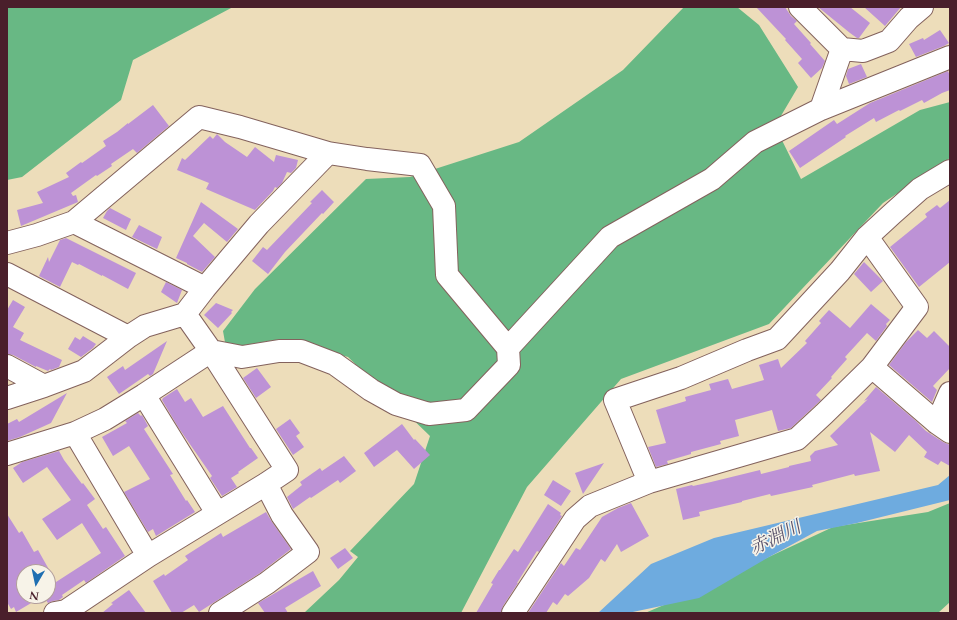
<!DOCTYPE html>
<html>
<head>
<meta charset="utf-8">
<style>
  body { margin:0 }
  #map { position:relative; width:957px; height:620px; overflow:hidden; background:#edddba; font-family:Cardo,serif }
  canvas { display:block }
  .frame { position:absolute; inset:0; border:8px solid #4a1f2b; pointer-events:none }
  .north { position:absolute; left:16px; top:564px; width:40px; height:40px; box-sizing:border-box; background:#f7f3e8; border:1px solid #b29e9c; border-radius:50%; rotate:189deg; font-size:11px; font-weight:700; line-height:16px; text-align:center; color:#4a1f2b }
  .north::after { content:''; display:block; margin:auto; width:14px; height:18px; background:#1f6fb2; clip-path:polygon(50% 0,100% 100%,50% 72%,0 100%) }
</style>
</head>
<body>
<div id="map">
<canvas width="957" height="620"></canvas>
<div class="frame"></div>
<div class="north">N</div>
</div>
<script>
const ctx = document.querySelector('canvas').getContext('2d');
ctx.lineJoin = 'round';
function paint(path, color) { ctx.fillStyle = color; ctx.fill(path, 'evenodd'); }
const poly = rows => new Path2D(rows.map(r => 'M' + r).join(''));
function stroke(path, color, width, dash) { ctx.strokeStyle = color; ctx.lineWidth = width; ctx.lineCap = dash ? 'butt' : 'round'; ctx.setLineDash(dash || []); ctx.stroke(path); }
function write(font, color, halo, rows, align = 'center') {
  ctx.font = font + ' Cardo,"Noto Serif JP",serif'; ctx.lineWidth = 3; ctx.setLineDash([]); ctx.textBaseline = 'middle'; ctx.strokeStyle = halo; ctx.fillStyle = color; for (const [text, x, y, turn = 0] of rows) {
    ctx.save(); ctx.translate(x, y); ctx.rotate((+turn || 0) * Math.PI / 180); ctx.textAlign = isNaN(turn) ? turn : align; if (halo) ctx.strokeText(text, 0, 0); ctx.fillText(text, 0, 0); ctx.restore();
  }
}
paint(poly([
  [7,7,233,7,133,60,121,100,22,177,7,180],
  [684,7,737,7,759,25,798,87,775,126,801,179,920,110,950,102,950,158,883,203,769,324,621,379,527,487,461,613,304,613,339,580,358,557,350,551,414,484,430,436,348,357,282,339,226,348,223,331,255,289,366,179,410,177,519,142,623,70],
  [950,503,950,602,938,613,645,613,685,596,833,527,928,512]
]), '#68b884');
paint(poly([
  [950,475,950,500,857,523,817,531,769,557,699,598,628,613,598,613,651,564,714,538,938,485]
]), '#6eabdf');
paint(poly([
  [756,7,785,7,791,16,797,21,794,24,811,43,810,44,825,61,822,68,811,78,798,63,802,59,785,40,786,39],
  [818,7,850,7,870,23,859,38,857,38,850,33],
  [864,7,901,7,885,26],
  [940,30,949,43,944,46,916,57,909,44,923,38,924,40],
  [861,64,867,77,849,84,846,76,848,69],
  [948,71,950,76,950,90,942,93,924,103,922,100,900,111,899,110,876,122,874,118,845,136,846,137,800,168,789,151,834,120,837,124,870,103],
  [153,105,169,126,137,153,133,149,111,164,112,166,97,176,96,175,71,193,73,196,76,195,78,202,21,226,17,210,43,203,37,192,69,177,66,173,81,162,82,163,106,146,103,141,117,132,128,123,128,124],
  [217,134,225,142,247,157,255,147,274,162,276,155,298,160,296,168,291,173,287,172,282,183,277,188,275,187,273,191,255,210,206,189,209,183,177,170,182,158,185,160,210,136,213,139],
  [322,190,334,202,323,214,322,213,285,252,268,274,252,261,263,247,267,250,312,203,310,202],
  [950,200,950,262,919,287,890,247,927,217,925,214,937,205,940,208],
  [201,202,238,229,227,242,204,223,193,236,215,257,202,272,187,264,187,263,176,258],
  [110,208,131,219,126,230,103,218,107,211],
  [139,225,162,237,157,249,132,237],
  [66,238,136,273,128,289,102,275,102,276,79,264,78,265,72,262,60,287,39,276,48,257,49,262,60,240],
  [864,262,883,281,871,292,854,274],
  [166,282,182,290,177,303,161,292],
  [13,300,25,307,13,327,24,333,20,340,62,360,59,367,51,370,50,369,48,371,36,366,36,367,13,355,7,354,7,310],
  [216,303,233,310,231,312,232,313,218,328,204,315],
  [871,304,890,320,886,324,887,326,876,341,867,333,845,357,847,359,831,377,832,378,816,395,821,400,791,428,778,431,772,410,735,420,739,436,720,441,721,444,691,452,691,454,667,461,668,464,656,467,648,447,666,443,656,410,686,401,685,397,711,390,709,384,728,379,732,389,764,380,759,365,778,359,781,368,807,343,805,341,821,323,819,321,829,310,850,328],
  [918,330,927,338,934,331,950,347,950,368,933,386,937,390,932,402,889,365,906,342],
  [83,336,96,344,93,348,81,357,68,349,75,337,80,340],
  [167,341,153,374,150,376,148,374,119,394,107,377,123,366,125,370],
  [257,368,271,387,256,398,243,378],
  [876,387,916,421,926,431,943,442,950,445,950,466,941,461,938,465,924,457,927,452,909,435,895,452,870,432,880,471,855,476,854,474,812,485,813,487,771,496,770,494,742,501,742,502,699,512,700,516,683,520,676,489,692,485,693,486,711,482,760,470,761,474,789,467,789,466,811,461,810,456,815,451,838,445,830,436,868,399,864,401],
  [177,389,185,402,191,398,203,417,223,406,250,448,251,448,258,458,238,472,239,473,231,478,237,487,222,496,210,478,212,476,178,427,162,400,163,398],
  [67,393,51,423,20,437,7,441,7,424,17,419,19,422],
  [138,413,141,416,142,415,148,426,144,429,173,474,170,475,186,501,187,500,195,512,156,536,153,529,148,532,124,492,150,479,129,446,113,456,102,437,127,423,125,421],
  [290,419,300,433,296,436,304,447,293,455,276,429],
  [402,424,414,440,415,439,430,455,414,469,397,450,374,467,364,453],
  [59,451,64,460,82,484,83,483,95,499,87,505,103,529,106,527,125,556,86,583,84,580,62,595,63,597,59,600,53,601,48,603,43,596,16,612,14,607,11,609,7,602,7,514,19,533,22,531,34,552,38,550,56,582,101,553,82,523,57,540,42,519,71,500,47,467,23,483,13,468,22,462],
  [24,572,48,572,48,596,24,596],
  [344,456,356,471,340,483,338,480,311,498,310,497,293,509,287,497,302,485,300,482,320,468,322,471],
  [604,463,583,494,575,473],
  [553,480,571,491,561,506,544,495],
  [631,503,649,536,621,552,617,544,605,562,601,559,589,578,568,596,565,594,557,605,553,602,546,613,528,613,561,563,564,566,576,548,580,550,602,517,618,508],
  [548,504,561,513,560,515,562,516,539,552,537,551,517,583,518,583,503,606,501,613,476,613,493,584,491,583,499,570,500,570,514,549,518,552],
  [266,512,272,522,291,549,260,573,199,612,194,605,181,613,172,613,153,581,164,574,165,576,188,560,185,556,221,533,223,537],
  [345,548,353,558,338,569,330,558],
  [313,571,321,586,285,608,288,613,265,613,258,603],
  [129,590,146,613,102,613,113,604,111,603]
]), '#bd92d6');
const minor = poly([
  [800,7,842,49,863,51,889,41,909,18,922,7],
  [821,109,842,49],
  [74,222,205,288],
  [7,243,37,235,74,222,199,117,240,127,328,153,367,159,420,165,444,206,447,275,508,348,509,365,466,410,429,414,396,404,371,390,335,364,301,351,279,351,242,357,211,351,144,395,105,419,75,433,7,454],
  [7,274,128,337],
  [508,348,610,237,712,179,755,142,821,109,950,57],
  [7,366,44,386],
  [872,367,937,423,950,432],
  [144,395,217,513],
  [7,398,44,386,84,371,128,337,145,326,185,314,205,288,259,224,328,153],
  [937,423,950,393],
  [75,433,148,556],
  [649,482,615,400,681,378,747,350,777,339,840,271,867,237,892,214,920,189,950,171],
  [55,613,66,611,148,556,266,484,287,470,211,351,185,314],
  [220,613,267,583,308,552,282,515,266,484],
  [513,613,575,519,590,506,649,482,797,439,824,414,872,367,917,307,867,237]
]);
stroke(minor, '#83625d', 24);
stroke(minor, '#fff', 22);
write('italic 18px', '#57506a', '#f7f3e8', [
  ["赤淵川",776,539,-26]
]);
</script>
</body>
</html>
